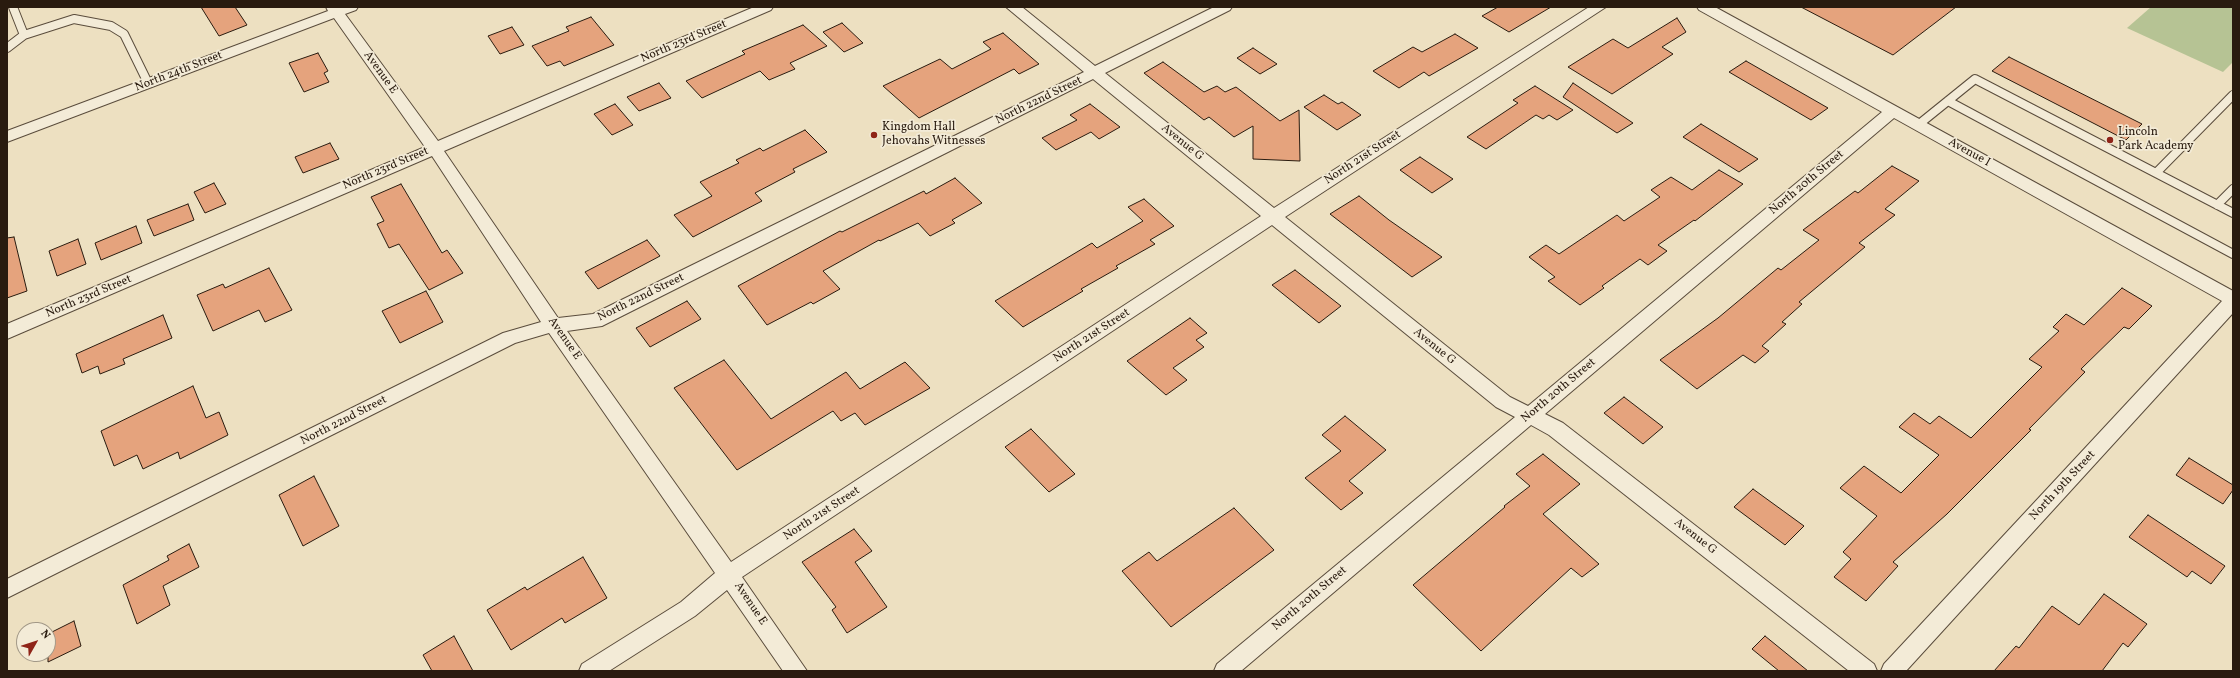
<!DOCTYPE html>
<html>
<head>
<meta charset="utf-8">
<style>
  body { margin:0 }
  #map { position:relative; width:2240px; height:678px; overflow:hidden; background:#ede0c1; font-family:Vollkorn,serif }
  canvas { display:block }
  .frame { position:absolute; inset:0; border:8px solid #291b0f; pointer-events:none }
  .north { position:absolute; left:16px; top:622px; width:40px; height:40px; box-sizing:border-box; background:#f3ebd7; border:1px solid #a29887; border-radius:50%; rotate:51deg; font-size:11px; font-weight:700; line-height:16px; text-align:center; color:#291b0f }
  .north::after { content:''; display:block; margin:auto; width:14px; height:18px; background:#8f2418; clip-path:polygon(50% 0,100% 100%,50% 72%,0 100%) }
</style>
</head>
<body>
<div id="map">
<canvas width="2240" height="678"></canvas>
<div class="frame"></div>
<div class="north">N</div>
</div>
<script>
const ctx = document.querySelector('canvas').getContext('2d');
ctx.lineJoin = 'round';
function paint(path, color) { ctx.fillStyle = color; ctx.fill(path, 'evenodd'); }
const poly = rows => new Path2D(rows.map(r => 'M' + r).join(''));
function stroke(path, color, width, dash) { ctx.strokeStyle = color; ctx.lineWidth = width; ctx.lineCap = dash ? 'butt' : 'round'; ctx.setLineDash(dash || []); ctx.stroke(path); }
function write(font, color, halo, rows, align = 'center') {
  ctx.font = font + ' Vollkorn,serif'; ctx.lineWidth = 3.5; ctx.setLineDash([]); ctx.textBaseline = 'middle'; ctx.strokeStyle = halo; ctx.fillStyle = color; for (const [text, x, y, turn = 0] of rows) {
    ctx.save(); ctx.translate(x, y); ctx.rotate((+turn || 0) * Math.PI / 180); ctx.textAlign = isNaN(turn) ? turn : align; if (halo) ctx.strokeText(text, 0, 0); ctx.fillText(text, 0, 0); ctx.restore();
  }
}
paint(poly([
  [2151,7,2233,7,2233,62,2223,72,2127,28]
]), '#b6c394');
const building = poly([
  [201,7,235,7,247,25,219,36,201,7],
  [1498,7,1551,7,1509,32,1482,16,1498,7],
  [1801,7,1956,7,1893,55,1801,7],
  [591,17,614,45,564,66,560,61,547,66,532,46,569,31,566,27,591,17],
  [1677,18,1686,32,1662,47,1673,54,1612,94,1568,67,1613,39,1628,48,1677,18],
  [842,23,863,43,844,52,823,32,842,23],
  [803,25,827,46,790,63,795,69,769,80,760,71,702,98,686,81,745,54,742,51,803,25],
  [512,27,524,45,500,54,488,36,512,27],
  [1003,33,1039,64,1019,74,1014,69,919,118,883,86,940,59,952,69,991,49,983,42,1003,33],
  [1455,34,1478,48,1429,76,1424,72,1399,88,1373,71,1413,47,1422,52,1455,34],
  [1253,48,1277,64,1260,74,1237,58,1253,48],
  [318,53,328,71,324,73,329,82,304,92,289,63,318,53],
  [2009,57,2142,124,2126,140,1992,71,2009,57],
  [1746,61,1828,108,1811,120,1729,72,1746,61],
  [1163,62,1204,92,1217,86,1225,92,1236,87,1280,121,1299,110,1300,161,1253,159,1253,126,1234,137,1209,117,1204,120,1144,73,1163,62],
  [659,83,671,98,639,111,627,97,659,83],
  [1573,83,1633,123,1617,133,1563,97,1573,83],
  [1535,86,1573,110,1557,120,1549,115,1543,119,1536,115,1486,149,1467,137,1518,103,1513,100,1535,86],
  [1324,95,1338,104,1342,102,1361,115,1337,130,1304,107,1324,95],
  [615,104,633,125,612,135,594,114,615,104],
  [1090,104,1120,127,1099,139,1091,132,1056,150,1042,138,1077,120,1070,115,1090,104],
  [1701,124,1758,159,1739,172,1683,137,1701,124],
  [805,130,827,152,793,169,795,172,755,193,762,201,693,237,674,215,712,196,700,182,739,163,736,160,760,148,763,151,805,130],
  [330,143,339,159,303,173,295,157,330,143],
  [1420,157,1453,179,1432,193,1400,170,1420,157],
  [1892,166,1919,181,1885,209,1895,215,1859,243,1865,247,1799,302,1802,304,1782,322,1786,324,1762,346,1769,351,1755,363,1743,355,1697,389,1660,360,1718,318,1778,268,1781,270,1819,240,1803,230,1855,191,1858,193,1892,166],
  [1719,170,1743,184,1695,221,1694,220,1658,245,1667,251,1648,265,1640,259,1602,286,1604,288,1580,305,1548,281,1555,277,1529,257,1546,245,1559,254,1617,215,1624,221,1660,197,1651,190,1671,177,1692,190,1719,170],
  [955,178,982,203,952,220,955,223,930,236,918,223,880,241,879,240,823,271,840,289,813,304,811,302,767,325,738,286,840,231,842,232,924,191,926,194,955,178],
  [214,183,226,204,205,213,194,192,214,183],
  [401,184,442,253,447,250,463,273,429,290,399,244,389,248,377,224,384,221,371,197,401,184],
  [1359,196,1389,220,1442,257,1412,277,1330,214,1359,196],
  [1144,199,1174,226,1150,240,1155,244,1116,266,1118,268,1081,289,1083,291,1023,327,995,301,1092,243,1097,248,1143,221,1128,207,1144,199],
  [188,204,194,220,154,236,147,220,188,204],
  [136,226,142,243,101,260,95,243,136,226],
  [14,237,27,291,7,298,7,238,14,237],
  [78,239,86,264,57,276,49,251,78,239],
  [647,240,660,256,598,289,585,272,647,240],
  [269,268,292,310,265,322,259,310,213,331,197,295,223,284,225,288,269,268],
  [1295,270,1341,306,1319,323,1272,285,1295,270],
  [2122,288,2152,306,2129,329,2124,327,2081,369,2085,372,2029,429,2031,430,1947,514,1893,562,1898,566,1866,601,1834,577,1851,559,1843,552,1877,516,1840,488,1864,466,1901,493,1939,455,1899,427,1914,413,1930,424,1939,416,1971,438,2042,367,2029,359,2059,331,2053,327,2066,314,2084,325,2122,288],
  [426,291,443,322,400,343,382,311,426,291],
  [687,301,701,319,650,347,636,328,687,301],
  [163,315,172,338,123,359,125,364,100,374,98,366,82,373,76,354,163,315],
  [1190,318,1207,333,1196,340,1204,347,1173,368,1187,380,1166,395,1127,361,1190,318],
  [724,360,771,419,846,372,860,389,905,362,930,388,865,425,855,413,841,421,833,411,737,470,674,388,724,360],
  [193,386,206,418,219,412,228,435,180,459,178,452,143,469,137,455,114,466,101,431,193,386],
  [1624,397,1663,427,1643,444,1604,413,1624,397],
  [1345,416,1386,450,1349,481,1363,493,1341,510,1305,478,1341,451,1322,435,1345,416],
  [1031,429,1075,474,1049,492,1005,447,1031,429],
  [1543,454,1580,484,1543,514,1599,564,1582,577,1571,568,1481,651,1413,585,1505,507,1504,506,1530,486,1516,474,1543,454],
  [2189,458,2233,485,2233,490,2223,504,2176,475,2189,458],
  [314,476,339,526,303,546,279,495,314,476],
  [1753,489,1804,526,1785,545,1734,507,1753,489],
  [1234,508,1274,550,1171,627,1122,571,1149,552,1157,561,1234,508],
  [2148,515,2225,566,2211,584,2192,571,2187,577,2129,537,2148,515],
  [854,529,872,551,855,562,887,607,847,633,832,610,836,607,802,562,854,529],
  [189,544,199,567,163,586,170,605,137,624,123,585,169,560,167,556,189,544],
  [583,557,607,598,565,623,562,618,511,650,487,610,525,587,527,590,583,557],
  [2104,594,2147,624,2128,647,2123,643,2102,671,1994,671,2016,646,2019,648,2052,606,2079,625,2104,594],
  [74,621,81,646,48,662,48,634,74,621],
  [454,636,473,671,432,671,423,655,454,636],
  [1765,636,1808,671,1779,671,1752,649,1765,636]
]);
paint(building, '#e5a37d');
stroke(building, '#291b0f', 1);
const lane = poly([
  [13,7,24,35],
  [7,48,24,35,74,19,111,26,124,34,148,83],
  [1948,101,2233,254],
  [1918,125,1975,79,2233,213],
  [2156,173,2233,95],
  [2217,205,2233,189]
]);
const street = poly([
  [326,7,358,7,356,10,345,14,438,141,754,7,773,7,771,10,444,151,558,318,593,314,1084,72,1006,7,1022,7,1095,66,1214,7,1232,7,1230,10,1105,73,1274,208,1589,7,1606,7,1285,217,1510,397,1528,406,1882,112,1699,10,1697,7,1715,7,2233,291,2233,313,1906,671,1881,671,1884,664,2222,301,1894,118,1545,414,1563,423,1874,664,1877,671,1849,671,1549,435,1531,425,1241,671,1214,671,1217,664,1515,417,1496,407,1272,225,742,577,807,671,783,671,727,590,695,616,609,671,579,671,582,664,681,602,715,573,549,333,515,343,7,598,7,579,503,333,541,322,432,156,7,339,7,324,425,147,334,18,7,142,7,131,328,11,326,7],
  [1093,79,1261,216,731,562,567,331,602,326,1093,79]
]);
stroke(lane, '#5a4c3c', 10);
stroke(street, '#5a4c3c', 2);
stroke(lane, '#f3ebd7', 8);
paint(street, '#f3ebd7');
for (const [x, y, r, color] of [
  [874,135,4,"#8f2418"],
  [2110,140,4,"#8f2418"]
]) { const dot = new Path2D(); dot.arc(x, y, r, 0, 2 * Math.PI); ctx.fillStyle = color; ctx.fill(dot); stroke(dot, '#f3ebd7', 1.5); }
write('12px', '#291b0f', '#f3ebd7', [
  ["North 23rd Street",684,42,-23],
  ["North 24th Street",179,72,-21],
  ["Avenue E",380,73,54],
  ["North 22nd Street",1039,101,-26],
  ["Avenue G",1182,143,39],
  ["Avenue I",1969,153,29],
  ["North 21st Street",1363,158,-33],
  ["North 23rd Street",386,169,-23],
  ["North 20th Street",1807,183,-40],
  ["North 23rd Street",89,297,-23],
  ["North 22nd Street",641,298,-26],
  ["North 21st Street",1092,336,-33],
  ["Avenue E",564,339,55],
  ["Avenue G",1434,347,39],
  ["North 20th Street",1559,391,-40],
  ["North 22nd Street",344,421,-27],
  ["North 19th Street",2063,486,-47],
  ["North 21st Street",822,514,-33],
  ["Avenue G",1695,537,38],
  ["North 20th Street",1310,599,-40],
  ["Avenue E",750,604,56]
]);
write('12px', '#291b0f', '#f3ebd7', [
  ["Kingdom Hall",882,128],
  ["Jehovahs Witnesses",882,142],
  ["Lincoln",2118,133],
  ["Park Academy",2118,147]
], 'left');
</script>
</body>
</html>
